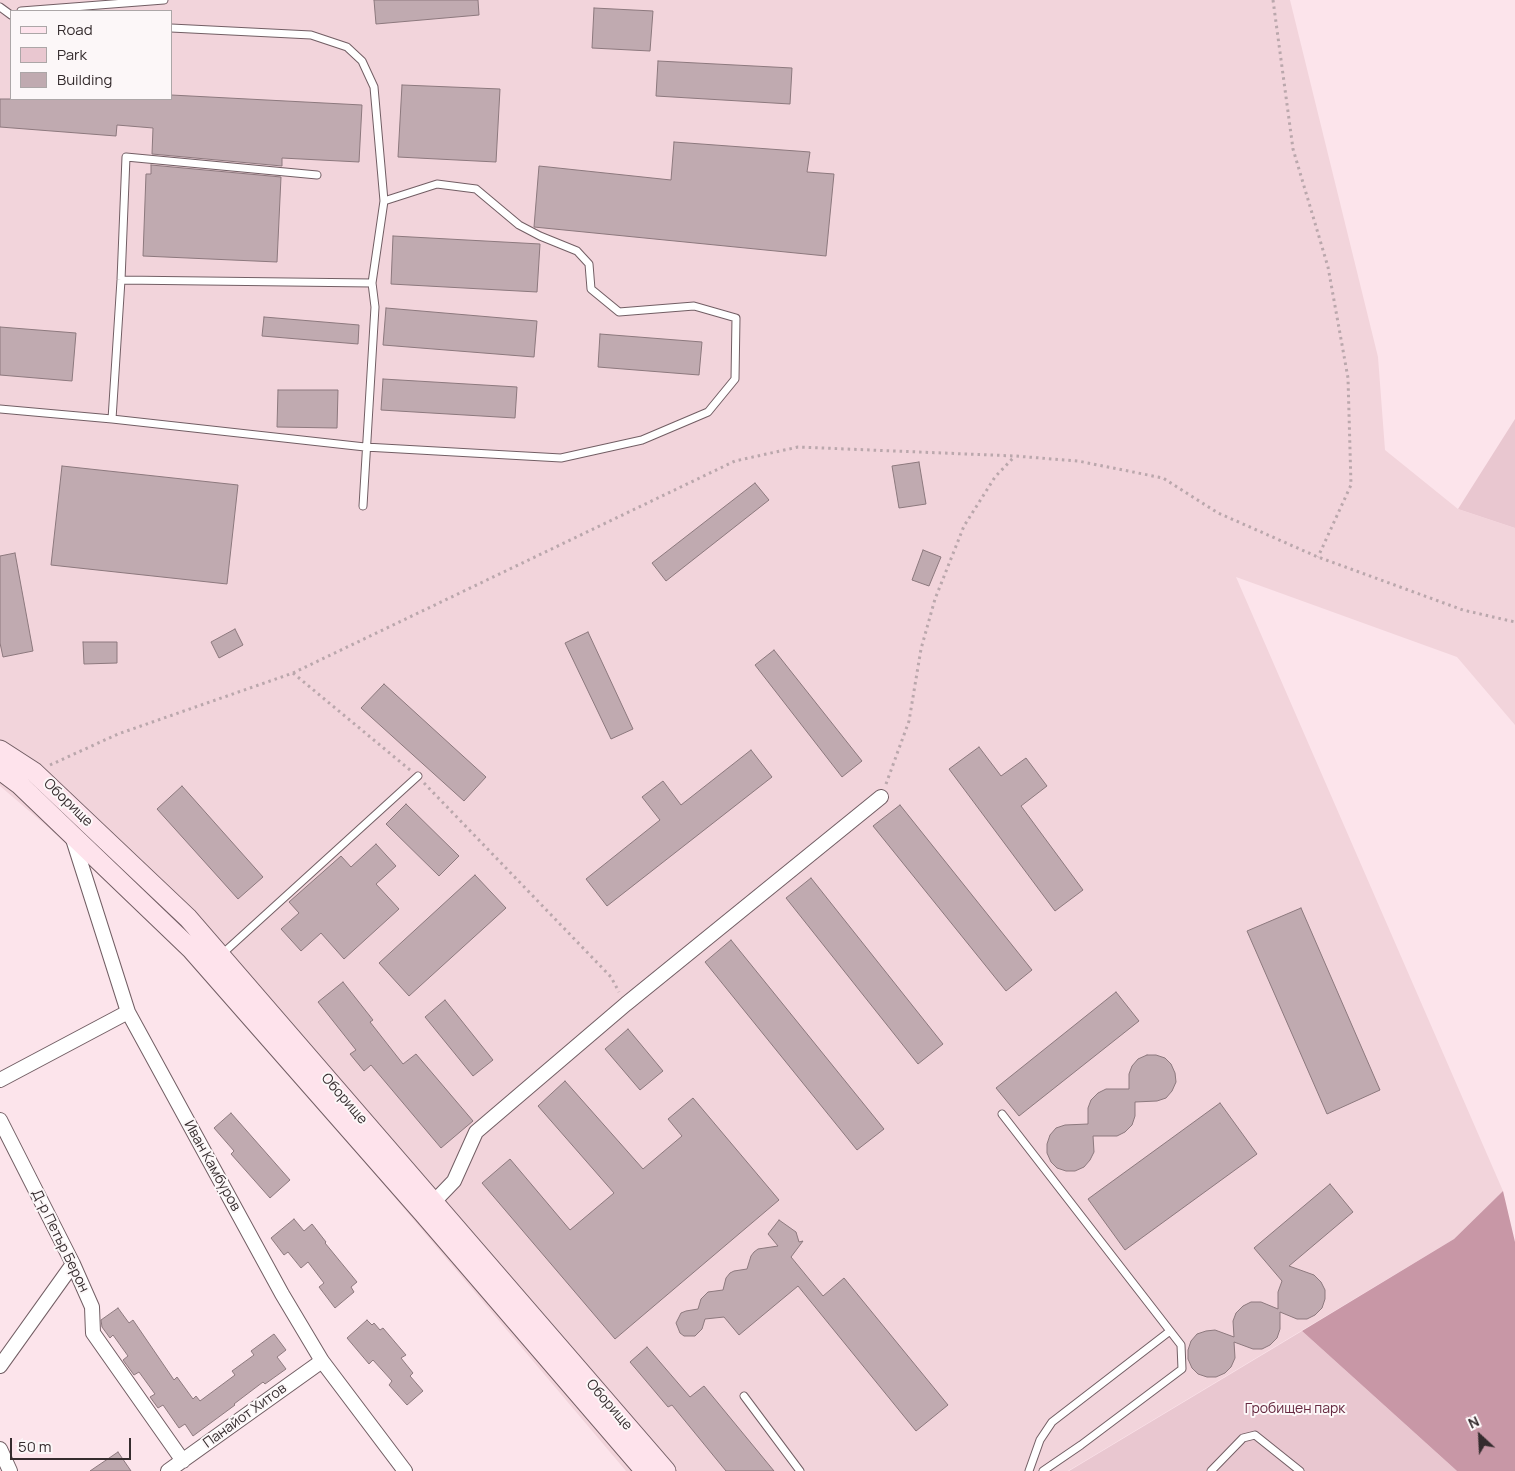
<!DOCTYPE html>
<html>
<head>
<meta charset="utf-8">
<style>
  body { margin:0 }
  #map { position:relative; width:1515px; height:1471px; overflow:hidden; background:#fce4eb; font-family:Manrope,sans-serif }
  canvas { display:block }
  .legend { position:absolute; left:10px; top:10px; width:162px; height:90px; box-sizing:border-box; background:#fcf7f8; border:1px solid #aca6a7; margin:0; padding:6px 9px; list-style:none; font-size:15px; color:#352c2e }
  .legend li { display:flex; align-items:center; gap:10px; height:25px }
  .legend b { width:25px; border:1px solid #aca6a7 }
  .north { position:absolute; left:1455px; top:1411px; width:50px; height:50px; -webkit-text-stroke:4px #fcf7f8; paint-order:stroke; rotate:335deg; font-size:14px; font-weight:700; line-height:20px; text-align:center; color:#352c2e }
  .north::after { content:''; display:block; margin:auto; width:18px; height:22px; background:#352c2e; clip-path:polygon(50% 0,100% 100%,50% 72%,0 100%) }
  .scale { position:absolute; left:10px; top:1438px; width:121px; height:22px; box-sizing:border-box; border:2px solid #352c2e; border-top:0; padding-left:6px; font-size:15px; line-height:18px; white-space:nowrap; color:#352c2e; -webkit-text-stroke:4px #fcf7f8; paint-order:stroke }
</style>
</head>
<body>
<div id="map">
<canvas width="1515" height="1471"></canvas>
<ul class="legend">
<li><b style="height:6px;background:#fee3ec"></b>Road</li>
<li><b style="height:14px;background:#e9c7d0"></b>Park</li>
<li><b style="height:14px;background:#c0aab0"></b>Building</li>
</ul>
<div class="north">N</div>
<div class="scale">50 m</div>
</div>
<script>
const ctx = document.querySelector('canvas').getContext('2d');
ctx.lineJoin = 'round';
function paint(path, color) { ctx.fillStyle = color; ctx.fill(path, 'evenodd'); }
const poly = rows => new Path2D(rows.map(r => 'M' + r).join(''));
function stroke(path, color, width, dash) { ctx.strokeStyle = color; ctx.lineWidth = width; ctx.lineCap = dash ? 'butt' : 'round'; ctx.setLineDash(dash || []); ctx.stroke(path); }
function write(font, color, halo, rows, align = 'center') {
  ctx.font = font + ' Manrope,sans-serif'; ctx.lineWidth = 4; ctx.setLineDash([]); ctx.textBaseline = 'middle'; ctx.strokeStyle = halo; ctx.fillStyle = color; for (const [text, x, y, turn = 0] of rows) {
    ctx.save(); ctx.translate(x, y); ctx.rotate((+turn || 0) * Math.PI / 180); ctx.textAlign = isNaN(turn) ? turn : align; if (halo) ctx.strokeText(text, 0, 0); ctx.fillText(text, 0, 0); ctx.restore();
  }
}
paint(poly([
  [0,0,1290,0,1378,357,1385,450,1458,509,1515,528,1515,725,1457,657,1236,577,1503,1191,1454,1239,1068,1471,626,1471,259,1037,161,931,49,828,0,786],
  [11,11,171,11,171,99,11,99]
]), '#f2d4db');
paint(poly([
  [1515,419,1515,528,1458,509],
  [1302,1331,1457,1471,1069,1471]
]), '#e9c7d0');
paint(poly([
  [1503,1191,1515,1242,1515,1471,1457,1471,1302,1331,1454,1239]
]), '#c897a6');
const building = poly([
  [374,0,478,0,479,15,376,24,374,0],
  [594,8,653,11,650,51,592,48,594,8],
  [658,61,792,68,790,104,656,96,658,61],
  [402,85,500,89,496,162,398,157,402,85],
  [171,95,362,105,359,162,282,158,282,166,152,154,153,128,117,125,116,136,0,127,0,99,171,99,171,95],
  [674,142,810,152,807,172,834,174,826,256,534,227,539,166,671,180,674,142],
  [151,165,281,177,277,262,143,256,146,174,151,174,151,165],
  [393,236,540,244,537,292,391,284,393,236],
  [386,308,537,321,534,357,383,345,386,308],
  [264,317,359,325,358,344,262,336,264,317],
  [0,327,76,333,72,381,0,375,0,327],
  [600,334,702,342,699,375,598,367,600,334],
  [383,379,517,387,515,418,381,410,383,379],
  [278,390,338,390,337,428,277,427,278,390],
  [919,462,926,504,899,508,892,466,919,462],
  [62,466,238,485,227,584,51,565,62,466],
  [755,483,769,500,666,581,652,563,755,483],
  [923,550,941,557,929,586,912,580,923,550],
  [15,553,33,651,3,657,0,643,0,556,15,553],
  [235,629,243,645,219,658,211,642,235,629],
  [588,632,633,729,611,739,565,643,588,632],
  [83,642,117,642,117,663,84,664,83,642],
  [774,650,862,761,842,777,755,665,774,650],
  [384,684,486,777,464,801,361,708,384,684],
  [979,747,1001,776,1026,758,1047,786,1021,806,1083,890,1055,911,949,769,979,747],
  [751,750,772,777,607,906,586,879,660,820,642,797,663,781,681,805,751,750],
  [182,786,263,877,238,899,157,809,182,786],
  [406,804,459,856,439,876,386,824,406,804],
  [900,805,1032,970,1006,991,873,826,900,805],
  [376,844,396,866,376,884,399,909,344,959,321,933,301,951,281,929,299,913,289,902,341,856,351,867,376,844],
  [475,875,506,908,409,996,379,963,475,875],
  [811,878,943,1044,918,1064,786,898,811,878],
  [1301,908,1380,1090,1327,1114,1247,931,1301,908],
  [731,940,884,1129,857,1150,705,962,731,940],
  [343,982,373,1020,370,1022,403,1064,416,1054,473,1121,441,1148,371,1065,364,1071,350,1054,356,1050,318,1002,343,982],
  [1116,992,1139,1021,1019,1116,996,1088,1116,992],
  [445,1000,493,1060,473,1076,425,1017,445,1000],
  [628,1029,663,1071,640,1090,605,1049,628,1029],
  [1147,1055,1156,1055,1165,1058,1171,1064,1175,1073,1176,1082,1172,1091,1166,1098,1157,1101,1135,1102,1135,1116,1132,1125,1125,1132,1117,1136,1093,1136,1094,1152,1090,1160,1084,1167,1075,1171,1066,1171,1057,1168,1051,1162,1047,1153,1047,1144,1050,1135,1056,1128,1065,1125,1088,1124,1088,1108,1091,1100,1098,1093,1106,1089,1129,1089,1129,1074,1132,1066,1138,1059,1147,1055],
  [565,1081,643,1169,682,1136,668,1119,693,1098,779,1200,615,1339,482,1183,510,1159,570,1230,614,1193,538,1106,565,1081],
  [1220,1103,1257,1154,1125,1250,1088,1199,1220,1103],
  [231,1113,290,1180,270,1198,231,1154,234,1151,214,1128,231,1113],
  [1330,1184,1353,1212,1289,1266,1314,1275,1321,1282,1325,1290,1325,1299,1322,1308,1315,1315,1307,1319,1297,1319,1280,1312,1280,1329,1277,1338,1270,1345,1262,1349,1253,1349,1234,1342,1235,1358,1231,1367,1225,1373,1216,1377,1207,1377,1198,1374,1192,1368,1188,1359,1188,1350,1191,1341,1197,1334,1206,1331,1215,1330,1234,1337,1233,1321,1236,1313,1243,1306,1251,1302,1261,1302,1278,1309,1278,1292,1282,1281,1254,1248,1330,1184],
  [294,1219,304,1231,312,1224,326,1242,325,1243,357,1282,351,1287,354,1292,335,1308,319,1287,324,1283,308,1262,301,1268,288,1252,284,1255,271,1238,294,1219],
  [779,1220,796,1232,799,1242,803,1241,791,1257,823,1296,844,1278,948,1405,916,1431,798,1286,739,1335,724,1317,705,1319,702,1329,695,1336,684,1336,680,1333,676,1323,681,1313,686,1311,698,1309,701,1299,708,1292,723,1290,726,1278,730,1273,734,1271,747,1269,751,1256,754,1252,758,1249,778,1246,768,1234,779,1220],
  [118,1308,129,1323,133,1320,174,1380,177,1377,193,1399,196,1396,200,1401,235,1375,232,1371,254,1355,251,1351,274,1334,286,1350,277,1357,286,1369,265,1384,263,1382,234,1404,235,1405,193,1436,185,1424,179,1428,163,1405,158,1408,150,1397,155,1394,139,1372,134,1375,123,1360,128,1356,113,1335,110,1338,102,1327,101,1320,118,1308],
  [367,1320,372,1325,374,1323,380,1330,383,1328,406,1355,401,1358,413,1373,410,1376,423,1391,407,1405,389,1385,392,1381,373,1360,369,1364,347,1338,367,1320],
  [647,1347,690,1397,704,1386,774,1471,726,1471,672,1405,668,1407,630,1362,647,1347],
  [118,1452,131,1471,90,1471,118,1452]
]);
paint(building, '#c0aab0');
stroke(building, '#8d797e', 1);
const lane = poly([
  [0,7,11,15],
  [21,11,164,0],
  [171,28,311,35,347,47,362,61,374,87,384,201,372,283,375,307,363,506],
  [121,280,372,283],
  [0,409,112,419,365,447,561,458,642,440,708,412,735,379,736,318,694,306,619,312,591,289,589,264,577,251,540,236,519,225,476,189,437,184,384,201],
  [112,419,121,280,126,157,317,175],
  [221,955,418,776],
  [1002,1114,1181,1345,1182,1369,1081,1445,1043,1471],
  [744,1396,800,1471],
  [1029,1471,1040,1440,1052,1422,1170,1331],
  [1211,1471,1243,1438,1255,1435,1300,1471]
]);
const street = poly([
  [72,836,128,1012,282,1294,322,1361,405,1471],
  [0,1080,128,1012],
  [0,1120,73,1264,92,1307,93,1333,183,1461],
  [428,1208,454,1181,476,1132,626,1004,881,797],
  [0,1366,73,1264],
  [0,1449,10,1471],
  [168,1471,322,1361]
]);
const secondary = poly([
  [0,750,34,772,188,918,666,1471],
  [0,770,19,784,192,950,423,1213,645,1471]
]);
stroke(lane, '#725e64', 9);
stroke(street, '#725e64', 16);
stroke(secondary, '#725e64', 21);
stroke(poly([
  [1273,0,1293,149,1328,267,1348,378,1351,485,1318,557],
  [293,673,410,770],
  [50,765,118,734,293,673,735,461,798,447,1015,456,1078,461,1163,478,1218,513,1318,557,1463,610,1515,622],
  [424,783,611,977,619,992],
  [886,784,909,721,921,649,935,599,964,526,995,477,1014,457]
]), '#baa7ac', 3, [2.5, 4]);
stroke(lane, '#fff', 7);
stroke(street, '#fff', 14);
stroke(secondary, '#fee3ec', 19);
write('14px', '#352c2e', '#fcf7f8', [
  ["Оборище",68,803,44],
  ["Оборище",344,1099,49],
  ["Иван Камбуров",212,1166,61],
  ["Д-р Петър Берон",60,1241,64],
  ["Оборище",609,1405,49],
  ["Панайот Хитов",245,1416,-36]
]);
write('14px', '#65283f', '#fcf7f8', [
  ["Гробищен парк",1295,1409]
]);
</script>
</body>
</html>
